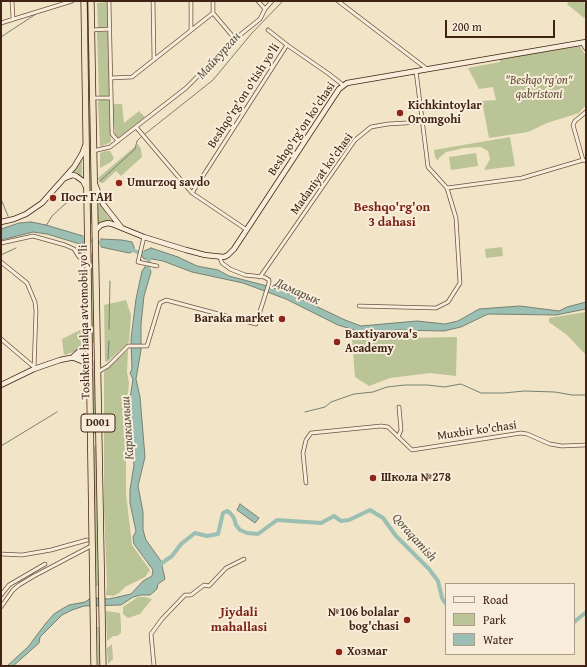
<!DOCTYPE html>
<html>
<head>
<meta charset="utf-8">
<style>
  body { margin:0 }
  #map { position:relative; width:587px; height:667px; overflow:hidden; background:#f2e4c6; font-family:"Gentium Book Plus",serif }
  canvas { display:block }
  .frame { position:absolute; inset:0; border:2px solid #412315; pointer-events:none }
  .legend { position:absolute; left:445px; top:583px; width:130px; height:72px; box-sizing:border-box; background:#f7edda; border:1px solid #ae9c8b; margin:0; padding:5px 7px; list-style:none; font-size:12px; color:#412315 }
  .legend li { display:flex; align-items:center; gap:8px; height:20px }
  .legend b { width:20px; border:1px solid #ae9c8b }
  .scale { position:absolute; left:445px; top:20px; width:110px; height:18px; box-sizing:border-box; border:2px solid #412315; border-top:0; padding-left:5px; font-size:12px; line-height:14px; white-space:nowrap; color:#412315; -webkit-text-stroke:3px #f7edda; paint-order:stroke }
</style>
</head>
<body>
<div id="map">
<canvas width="587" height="667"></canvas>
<div class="frame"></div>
<ul class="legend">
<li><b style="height:5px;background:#f7edda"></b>Road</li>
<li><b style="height:11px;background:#bac496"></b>Park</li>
<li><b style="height:11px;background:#9bbfb2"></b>Water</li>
</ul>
<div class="scale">200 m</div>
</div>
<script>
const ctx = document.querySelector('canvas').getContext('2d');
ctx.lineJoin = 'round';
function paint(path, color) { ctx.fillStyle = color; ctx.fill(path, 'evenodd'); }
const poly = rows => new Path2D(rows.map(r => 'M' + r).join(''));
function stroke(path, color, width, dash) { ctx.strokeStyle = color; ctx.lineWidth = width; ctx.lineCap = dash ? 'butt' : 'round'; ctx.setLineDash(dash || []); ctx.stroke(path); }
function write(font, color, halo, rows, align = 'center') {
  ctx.font = font + ' "Gentium Book Plus",serif'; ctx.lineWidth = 4; ctx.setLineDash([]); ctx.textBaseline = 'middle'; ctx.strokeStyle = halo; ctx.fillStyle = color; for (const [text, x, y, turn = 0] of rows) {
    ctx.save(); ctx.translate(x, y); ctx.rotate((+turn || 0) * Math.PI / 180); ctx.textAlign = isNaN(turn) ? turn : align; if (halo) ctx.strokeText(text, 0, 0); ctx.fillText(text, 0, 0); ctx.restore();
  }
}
paint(poly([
  [86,1,89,1,91,102,88,102],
  [569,1,582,1,586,4,586,15,584,18,567,4],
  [107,2,108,27,98,28,97,3],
  [97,32,108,32,110,96,99,96],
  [580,46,586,56,586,105,579,113,547,123,528,132,489,138,482,101,496,100,493,87,479,89,468,68,500,62,500,59],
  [103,99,108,99,109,100,111,142,100,147,98,102,100,100],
  [112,104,122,104,124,123,139,111,145,117,118,138,115,134],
  [88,115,90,115,92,223,90,223],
  [510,137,515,166,484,170,490,159,488,151,481,147,464,148,446,152,439,158,438,161,435,157,434,150],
  [138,144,141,149,142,157,121,176,116,171,103,183,100,183,98,178],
  [106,151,110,151,114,158,111,162,100,168,100,153],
  [476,153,478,166,451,170,449,157],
  [82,157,82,177,72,172],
  [98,199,107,215,113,222,108,221,98,223],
  [502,247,503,256,486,258,485,249],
  [91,253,93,253,95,343,92,343],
  [126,300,131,315,129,342,107,362,105,361,104,305],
  [586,312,586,355,567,335,549,322,549,318],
  [80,330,85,332,80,347,74,352,64,355,62,339],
  [457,337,456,376,430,373,390,378,369,386,355,377,352,339],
  [128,350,127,372,129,383,126,417,126,494,132,545,150,570,145,577,125,587,119,593,113,596,106,595,107,586,104,508,104,372],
  [92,361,95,361,96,434,93,434],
  [93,446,96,446,98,586,96,586],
  [138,597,145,597,152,599,140,614,128,618,123,614,123,607],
  [106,611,120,613,121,625,121,633,117,636,113,636,107,641],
  [97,627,99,627,100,666,98,666],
  [112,644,113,659,108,664,107,648]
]), '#bac496');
const water = poly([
  [31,222,46,225,83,236,83,245,47,234,33,232,1,240,1,229,19,223,31,222],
  [101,239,122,240,132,242,134,247,134,251,129,253,101,247,101,239],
  [151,248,178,257,197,266,218,270,229,276,282,290,345,320,361,326,417,321,445,324,458,321,479,309,492,308,520,306,559,311,567,307,586,302,586,309,556,315,488,314,461,327,444,331,396,330,384,333,364,333,338,325,286,299,243,283,192,272,163,261,152,259,144,259,142,256,144,251,151,248],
  [145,267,150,269,151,272,144,296,141,324,141,350,136,379,140,397,145,457,138,486,143,512,143,530,146,540,161,561,165,579,158,584,157,589,150,595,141,595,133,597,121,605,84,606,72,610,62,615,40,637,39,643,13,666,7,666,28,647,46,623,54,614,62,609,69,605,85,602,91,598,109,599,131,594,143,581,152,576,153,570,134,544,133,537,136,531,130,503,130,490,134,465,129,413,132,411,130,399,133,379,130,373,132,369,131,339,136,299,142,271,145,267],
  [240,504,259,518,255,523,237,510,240,504]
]);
paint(water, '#9bbfb2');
stroke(water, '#778173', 1);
stroke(poly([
  [1,37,39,12],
  [145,134,213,80,252,33,283,1],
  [100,181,135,149,137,141,141,137],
  [1,199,8,216],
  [46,226,52,216,65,204,77,196],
  [1,255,16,248],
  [109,329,110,281],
  [108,359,109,341],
  [305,412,325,407,331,402,354,394,373,392,387,387,405,385,428,385,444,387,461,384,481,393,504,393,524,391,555,392,572,395,586,395],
  [1,446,57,412]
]), '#778173', 1);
stroke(poly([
  [79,238,106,244],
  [130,249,140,253,148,254],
  [148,272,149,255],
  [159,565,172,556,181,544,195,533,207,536,218,534,223,513,227,511,230,513,234,518,236,525,240,530,247,533,258,534,277,520,321,523,334,516,341,521,349,520,370,510,383,518,396,536,429,569,438,581,442,598,446,604],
  [574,622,585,613,586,614]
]), '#9bbfb2', 4);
const street = poly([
  [12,1,13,19],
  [109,1,112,134,118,141],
  [153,1,154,60],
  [191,1,191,30],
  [213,1,213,13,235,39],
  [258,1,265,9],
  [338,1,427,69],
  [1,23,72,1],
  [92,30,110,29],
  [268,30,287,45,329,74,343,85],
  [582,43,586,49],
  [416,71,428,167,447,188,522,178,583,160,586,161],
  [111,78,132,77,213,13],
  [93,98,111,98],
  [136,127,192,193,247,230],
  [93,151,110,147,186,88,235,39,260,19,265,9,272,1],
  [583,160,573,125,575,121,586,112],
  [192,193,287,45],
  [144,237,138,262,157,266],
  [1,243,33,236,65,245,74,249,79,257,88,257],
  [1,262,27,283,35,302,36,311,34,369],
  [260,277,355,140,371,127,388,124,423,122],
  [359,306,436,308,448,302,460,283,456,218,447,188],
  [1,339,34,367],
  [98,372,108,366,128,346,147,346,160,303,166,300,256,324,269,283,269,280,264,277,245,275,230,269,222,263,220,258],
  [398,437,401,430,399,407],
  [306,483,303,453,306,440,311,433,381,426,388,427,412,450,521,433,527,434,550,444,562,446,586,445],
  [1,554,22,555,51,550,87,540],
  [1,595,9,585,45,564],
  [1,607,13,590,19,585,34,576,93,545],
  [154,666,151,634,162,619,185,595,191,595,204,585,209,586,226,568,244,559]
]);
const secondary = poly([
  [65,178,73,175,76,176,83,181,86,187],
  [95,184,103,204,121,227],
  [1,222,14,219,26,214,42,203,74,167,82,154,85,146],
  [95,231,101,225,108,223,112,224,144,237,186,250,205,255,224,257,228,255,234,249,339,89,347,83,586,42],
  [74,356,84,347,89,340],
  [74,358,84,362,90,367],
  [1,385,34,369,60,360,90,354]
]);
const highway = poly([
  [84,1,94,666],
  [91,1,103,666]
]);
stroke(street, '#6d5341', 4.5);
stroke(secondary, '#412315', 6);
stroke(highway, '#412315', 7);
stroke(street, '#f7edda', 3);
stroke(secondary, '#f7edda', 4.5);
stroke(highway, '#f2e4c6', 5.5);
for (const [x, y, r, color] of [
  [400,113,4,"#8f2418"],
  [119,183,4,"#8f2418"],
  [53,198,4,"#8f2418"],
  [282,319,4,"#8f2418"],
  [337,342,4,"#8f2418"],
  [373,478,4,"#8f2418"],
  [407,620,4,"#8f2418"],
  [339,652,4,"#8f2418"]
]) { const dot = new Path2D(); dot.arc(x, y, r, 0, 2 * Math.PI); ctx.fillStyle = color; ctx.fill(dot); stroke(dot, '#f7edda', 1.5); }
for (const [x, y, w] of [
  [98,423,34]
]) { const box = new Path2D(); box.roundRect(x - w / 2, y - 9, w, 18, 3); ctx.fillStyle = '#f7edda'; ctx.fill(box); stroke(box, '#412315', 1); }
write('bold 11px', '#412315', null, [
  ["D001",98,423]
]);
write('italic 12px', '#5f4b35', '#f7edda', [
  ["\"Beshqo'rg'on\"",539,81],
  ["qabristoni",539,95]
]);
write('12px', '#412315', '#f7edda', [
  ["Beshqo'rg'on o'tish yo'li",244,96,-57],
  ["Beshqo'rg'on ko'chasi",302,129,-56],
  ["Madaniyat ko'chasi",322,174,-54],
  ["Toshkent halqa avtomobil yo'li",85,322,-91],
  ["Muxbir ko'chasi",477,431,-8]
]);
write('bold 12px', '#412315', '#f7edda', [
  ["Kichkintoylar",408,106],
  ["Oromgohi",408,120],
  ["Umurzoq savdo",127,183],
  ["Пост ГАИ",61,198],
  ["Baraka market",274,319,"right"],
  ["Baxtiyarova's",345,335],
  ["Academy",345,349],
  ["Школа №278",381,478],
  ["№106 bolalar",399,613,"right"],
  ["bog'chasi",399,627,"right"],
  ["Хозмаг",347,652]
], 'left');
write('italic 13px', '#5c5244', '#f7edda', [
  ["Майкурган",219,56,-48],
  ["Дамарык",297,292,24],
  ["Каракамыш",128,428,-94],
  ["Qoraqamish",414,538,48]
]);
write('bold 13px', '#7a1f14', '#f7edda', [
  ["Beshqo'rg'on",392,208],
  ["3 dahasi",392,223],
  ["Jiydali",239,613],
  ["mahallasi",239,628]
]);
</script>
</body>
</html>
